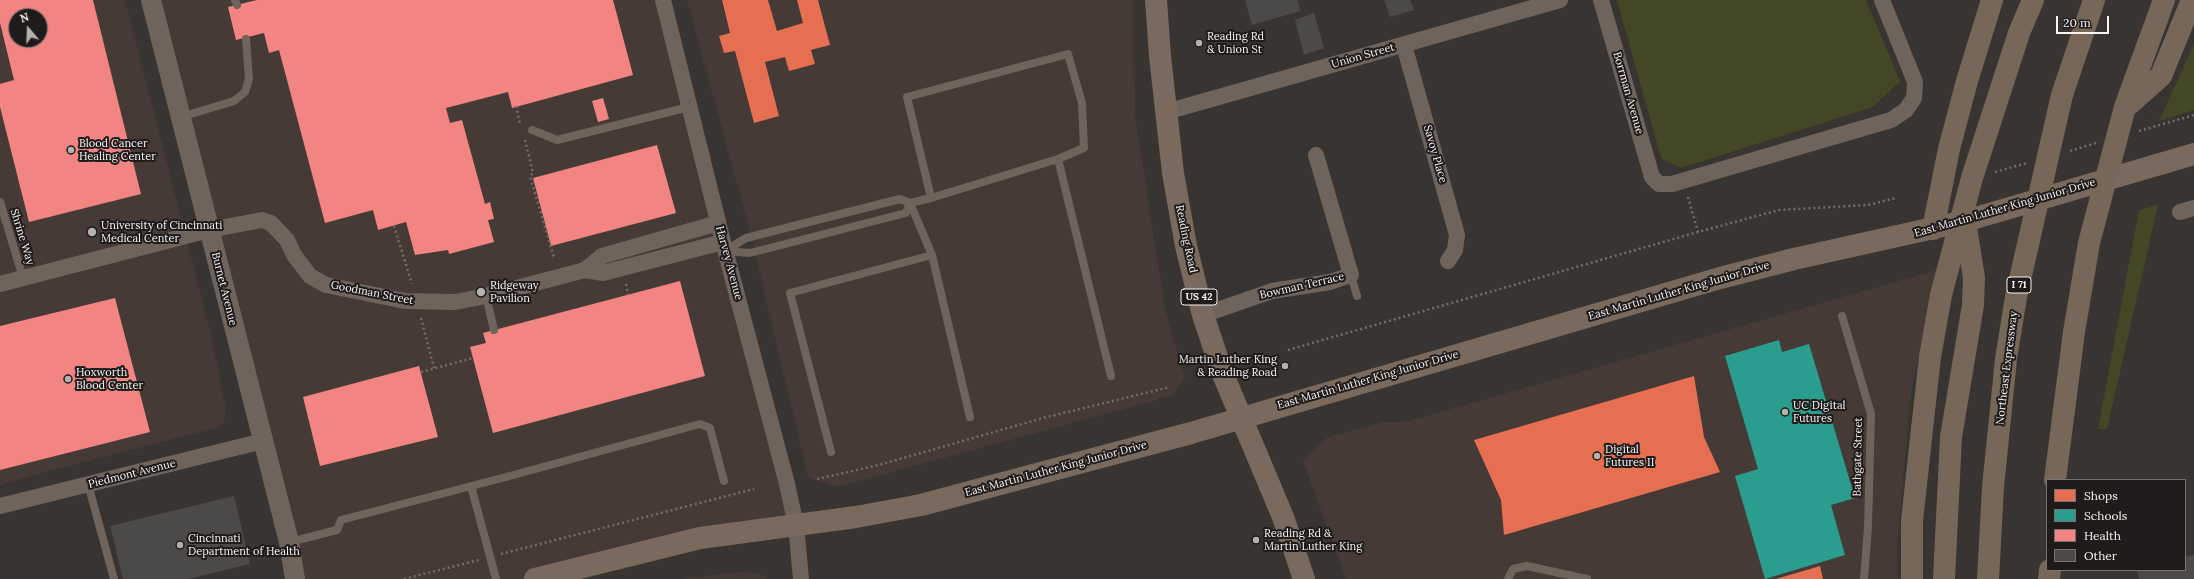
<!DOCTYPE html>
<html>
<head>
<meta charset="utf-8">
<style>
  body { margin:0 }
  #map { position:relative; width:2194px; height:579px; overflow:hidden; background:#373432; font-family:Lora,serif }
  canvas { display:block }
  .legend { position:absolute; left:2046px; top:479px; width:140px; height:92px; box-sizing:border-box; background:#1e1b1a; border:1px solid #757270; margin:0; padding:5px 7px; list-style:none; font-size:12px; color:#f7f4f2 }
  .legend li { display:flex; align-items:center; gap:8px; height:20px }
  .legend b { width:20px; border:1px solid #757270 }
  .north { position:absolute; left:8px; top:8px; width:40px; height:40px; box-sizing:border-box; background:#1e1b1a; border:1px solid #757270; border-radius:50%; rotate:341deg; font-size:11px; font-weight:700; line-height:16px; text-align:center; color:#f7f4f2 }
  .north::after { content:''; display:block; margin:auto; width:14px; height:18px; background:#b4b1af; clip-path:polygon(50% 0,100% 100%,50% 72%,0 100%) }
  .scale { position:absolute; left:2056px; top:16px; width:53px; height:18px; box-sizing:border-box; border:2px solid #f7f4f2; border-top:0; padding-left:5px; font-size:12px; line-height:14px; white-space:nowrap; color:#f7f4f2; -webkit-text-stroke:3px #1e1b1a; paint-order:stroke }
</style>
</head>
<body>
<div id="map">
<canvas width="2194" height="579"></canvas>
<ul class="legend">
<li><b style="height:11px;background:#e76f51"></b>Shops</li>
<li><b style="height:11px;background:#2a9d8f"></b>Schools</li>
<li><b style="height:11px;background:#f28482"></b>Health</li>
<li><b style="height:11px;background:#4c4a48"></b>Other</li>
</ul>
<div class="north">N</div>
<div class="scale">20 m</div>
</div>
<script>
const ctx = document.querySelector('canvas').getContext('2d');
ctx.lineJoin = 'round';
function paint(path, color) { ctx.fillStyle = color; ctx.fill(path, 'evenodd'); }
const poly = rows => new Path2D(rows.map(r => 'M' + r).join(''));
function stroke(path, color, width, dash) { ctx.strokeStyle = color; ctx.lineWidth = width; ctx.lineCap = dash ? 'butt' : 'round'; ctx.setLineDash(dash || []); ctx.stroke(path); }
function write(font, color, halo, rows, align = 'center') {
  ctx.font = font + ' Lora,serif'; ctx.lineWidth = 4; ctx.setLineDash([]); ctx.textBaseline = 'middle'; ctx.strokeStyle = halo; ctx.fillStyle = color; for (const [text, x, y, turn = 0] of rows) {
    ctx.save(); ctx.translate(x, y); ctx.rotate((+turn || 0) * Math.PI / 180); ctx.textAlign = isNaN(turn) ? turn : align; if (halo) ctx.strokeText(text, 0, 0); ctx.fillText(text, 0, 0); ctx.restore();
  }
}
paint(poly([
  [0,0,125,0,212,339,226,411,224,422,216,428,53,470,0,485],
  [16,16,40,16,40,40,16,40],
  [151,0,663,0,796,525,535,579,295,579],
  [687,0,1133,0,1135,115,1165,310,1185,377,1172,396,837,487,808,477,748,224],
  [1937,270,1911,392,1897,547,1898,579,1346,579,1303,461,1328,437,1383,422,1405,422],
  [748,571,760,574,768,579,679,579]
]), '#453a35');
paint(poly([
  [1617,0,1866,0,1900,81,1873,107,1681,168,1661,158],
  [2194,44,2194,110,2159,121],
  [2158,205,2107,429,2098,429,2139,210]
]), '#444725');
paint(poly([
  [722,0,768,0,777,31,803,23,797,0,818,0,830,45,811,50,815,64,789,71,785,57,765,62,779,116,754,123,735,51,724,53,719,36,730,33],
  [1694,376,1704,437,1720,472,1504,535,1501,500,1474,440],
  [1820,566,1823,579,1776,579]
]), '#e76f51');
paint(poly([
  [1779,340,1782,352,1809,344,1855,498,1831,505,1845,555,1765,579,1735,476,1758,469,1725,356]
]), '#2a9d8f');
paint(poly([
  [0,0,93,0,141,194,29,222,0,107,0,84,14,80,0,23],
  [16,16,40,16,40,40,16,40],
  [257,0,613,0,633,75,512,108,508,92,446,108,450,123,462,120,485,204,490,202,494,219,488,220,494,242,449,254,448,250,415,255,406,222,378,230,373,210,325,223,279,50,269,53,264,33,236,40,228,7],
  [603,98,609,119,598,122,592,101],
  [657,145,676,213,551,246,533,178],
  [680,281,705,376,493,433,470,347,486,343,483,333],
  [115,298,150,432,0,470,0,326],
  [419,366,438,437,320,466,303,397]
]), '#f28482');
paint(poly([
  [1245,0,1297,0,1301,11,1252,25],
  [1384,0,1410,0,1414,10,1390,17],
  [1314,13,1324,48,1304,55,1295,20],
  [234,496,250,564,188,579,123,579,110,526],
  [2194,555,2194,579,2139,579,2137,570,2185,570,2185,557]
]), '#4c4a48');
stroke(poly([
  [516,106,520,124],
  [2139,131,2194,115],
  [525,140,533,173,530,176,554,258],
  [2070,151,2096,143],
  [1995,172,2027,163],
  [1688,197,1698,232],
  [394,226,412,284],
  [626,284,628,295],
  [421,318,434,368],
  [1288,350,1698,232,1779,210,1868,205,1896,198],
  [421,372,473,358],
  [817,479,879,465,1043,418,1170,387],
  [501,554,754,489],
  [404,579,479,560]
]), '#756e68', 2.5, [2, 3]);
stroke(poly([
  [235,0,237,5],
  [1068,54,1082,103,1084,148,1058,159,931,198,907,97,1068,54],
  [181,117,234,101,245,92,249,79,246,39],
  [532,130,557,140,689,107],
  [1058,159,1111,376],
  [0,202,23,278],
  [910,203,932,255,970,417],
  [725,251,746,238,900,199,910,203,931,198],
  [725,251,750,253,906,213,910,203],
  [1351,275,1357,296],
  [486,296,494,330],
  [1842,316,1871,414,1868,527,1864,579],
  [831,452,790,293,932,255],
  [88,484,114,579],
  [471,486,496,579],
  [290,542,337,530,341,520,506,477,700,424,710,428,724,481],
  [1508,579,1513,569,1527,566,1587,579]
]), '#6e645b', 8);
stroke(poly([
  [663,0,723,242,787,484,796,525,801,579],
  [1601,0,1652,177,1659,184,1672,184,1891,120,1906,110,1914,98,1915,82,1882,0],
  [1404,45,1457,235,1455,250,1448,261],
  [1166,112,1560,0],
  [2180,212,2194,208],
  [585,270,602,256,718,223],
  [0,284,209,230,262,220,271,223,287,240,294,255,310,276,326,285,405,301,455,302,486,296,585,270,603,273,723,242],
  [1203,315,1272,291,1330,282,1351,275,1316,155],
  [0,506,263,441]
]), '#6e645b', 16);
stroke(poly([
  [151,0,289,542,295,579]
]), '#6e645b', 20);
stroke(poly([
  [1156,0,1160,56,1173,173,1186,246,1203,315,1222,372,1283,517,1304,579],
  [535,579,700,538,856,517,921,505,1191,433,1720,278,1794,259,1965,221,2194,154]
]), '#7a6a5d', 22);
stroke(poly([
  [2126,107,2161,76,2192,0],
  [1933,229,1949,149,1967,81,1992,0],
  [2055,480,2074,332,2089,243,2125,107,2164,0],
  [1912,579,1912,521,1923,420,1930,357,1941,295,1972,178,2019,33,2033,0],
  [1944,579,1951,437,1973,305,1974,278,1965,221],
  [1988,579,1993,487,2006,359,2016,297,2062,95,2094,0],
  [2049,579,2050,570]
]), '#776759', 22);
for (const [x, y, r, color] of [
  [1199,43,4,"#b4b1af"],
  [71,150,4,"#b4b1af"],
  [92,232,5,"#b4b1af"],
  [481,292,5,"#b4b1af"],
  [1285,366,4,"#b4b1af"],
  [68,379,4,"#b4b1af"],
  [1785,412,4,"#b4b1af"],
  [1597,456,4,"#b4b1af"],
  [1256,540,4,"#b4b1af"],
  [180,545,4,"#b4b1af"]
]) { const dot = new Path2D(); dot.arc(x, y, r, 0, 2 * Math.PI); ctx.fillStyle = color; ctx.fill(dot); stroke(dot, '#1e1b1a', 1.5); }
for (const [x, y, w] of [
  [2019,285,24],
  [1199,297,36]
]) { const box = new Path2D(); box.roundRect(x - w / 2, y - 8, w, 16, 3); ctx.fillStyle = '#1e1b1a'; ctx.fill(box); stroke(box, '#f7f4f2', 1); }
write('bold 10px', '#f7f4f2', null, [
  ["I 71",2019,285],
  ["US 42",1199,297]
]);
write('11px', '#f7f4f2', '#1e1b1a', [
  ["Reading Rd",1207,37],
  ["& Union St",1207,50],
  ["Blood Cancer",79,144],
  ["Healing Center",79,157],
  ["University of Cincinnati",101,226],
  ["Medical Center",101,239],
  ["Ridgeway",490,286],
  ["Pavilion",490,299],
  ["Martin Luther King",1277,360,"right"],
  ["& Reading Road",1277,373,"right"],
  ["Hoxworth",76,373],
  ["Blood Center",76,386],
  ["UC Digital",1793,406],
  ["Futures",1793,419],
  ["Digital",1605,450],
  ["Futures II",1605,463],
  ["Reading Rd &",1264,534],
  ["Martin Luther King",1264,547],
  ["Cincinnati",188,539],
  ["Department of Health",188,552]
], 'left');
write('11px', '#f7f4f2', '#1e1b1a', [
  ["Union Street",1363,56,-16],
  ["Borrman Avenue",1628,93,74],
  ["Savoy Place",1435,154,74],
  ["East Martin Luther King Junior Drive",2005,208,-16],
  ["Shrine Way",22,237,73],
  ["Reading Road",1186,239,78],
  ["Harvey Avenue",729,263,75],
  ["Bowman Terrace",1302,286,-13],
  ["Burnet Avenue",224,289,76],
  ["East Martin Luther King Junior Drive",1679,291,-16],
  ["Goodman Street",372,293,11],
  ["Northeast Expressway",2007,368,-83],
  ["East Martin Luther King Junior Drive",1368,380,-16],
  ["Bathgate Street",1858,457,-89],
  ["East Martin Luther King Junior Drive",1056,469,-15],
  ["Piedmont Avenue",132,474,-14]
]);
</script>
</body>
</html>
